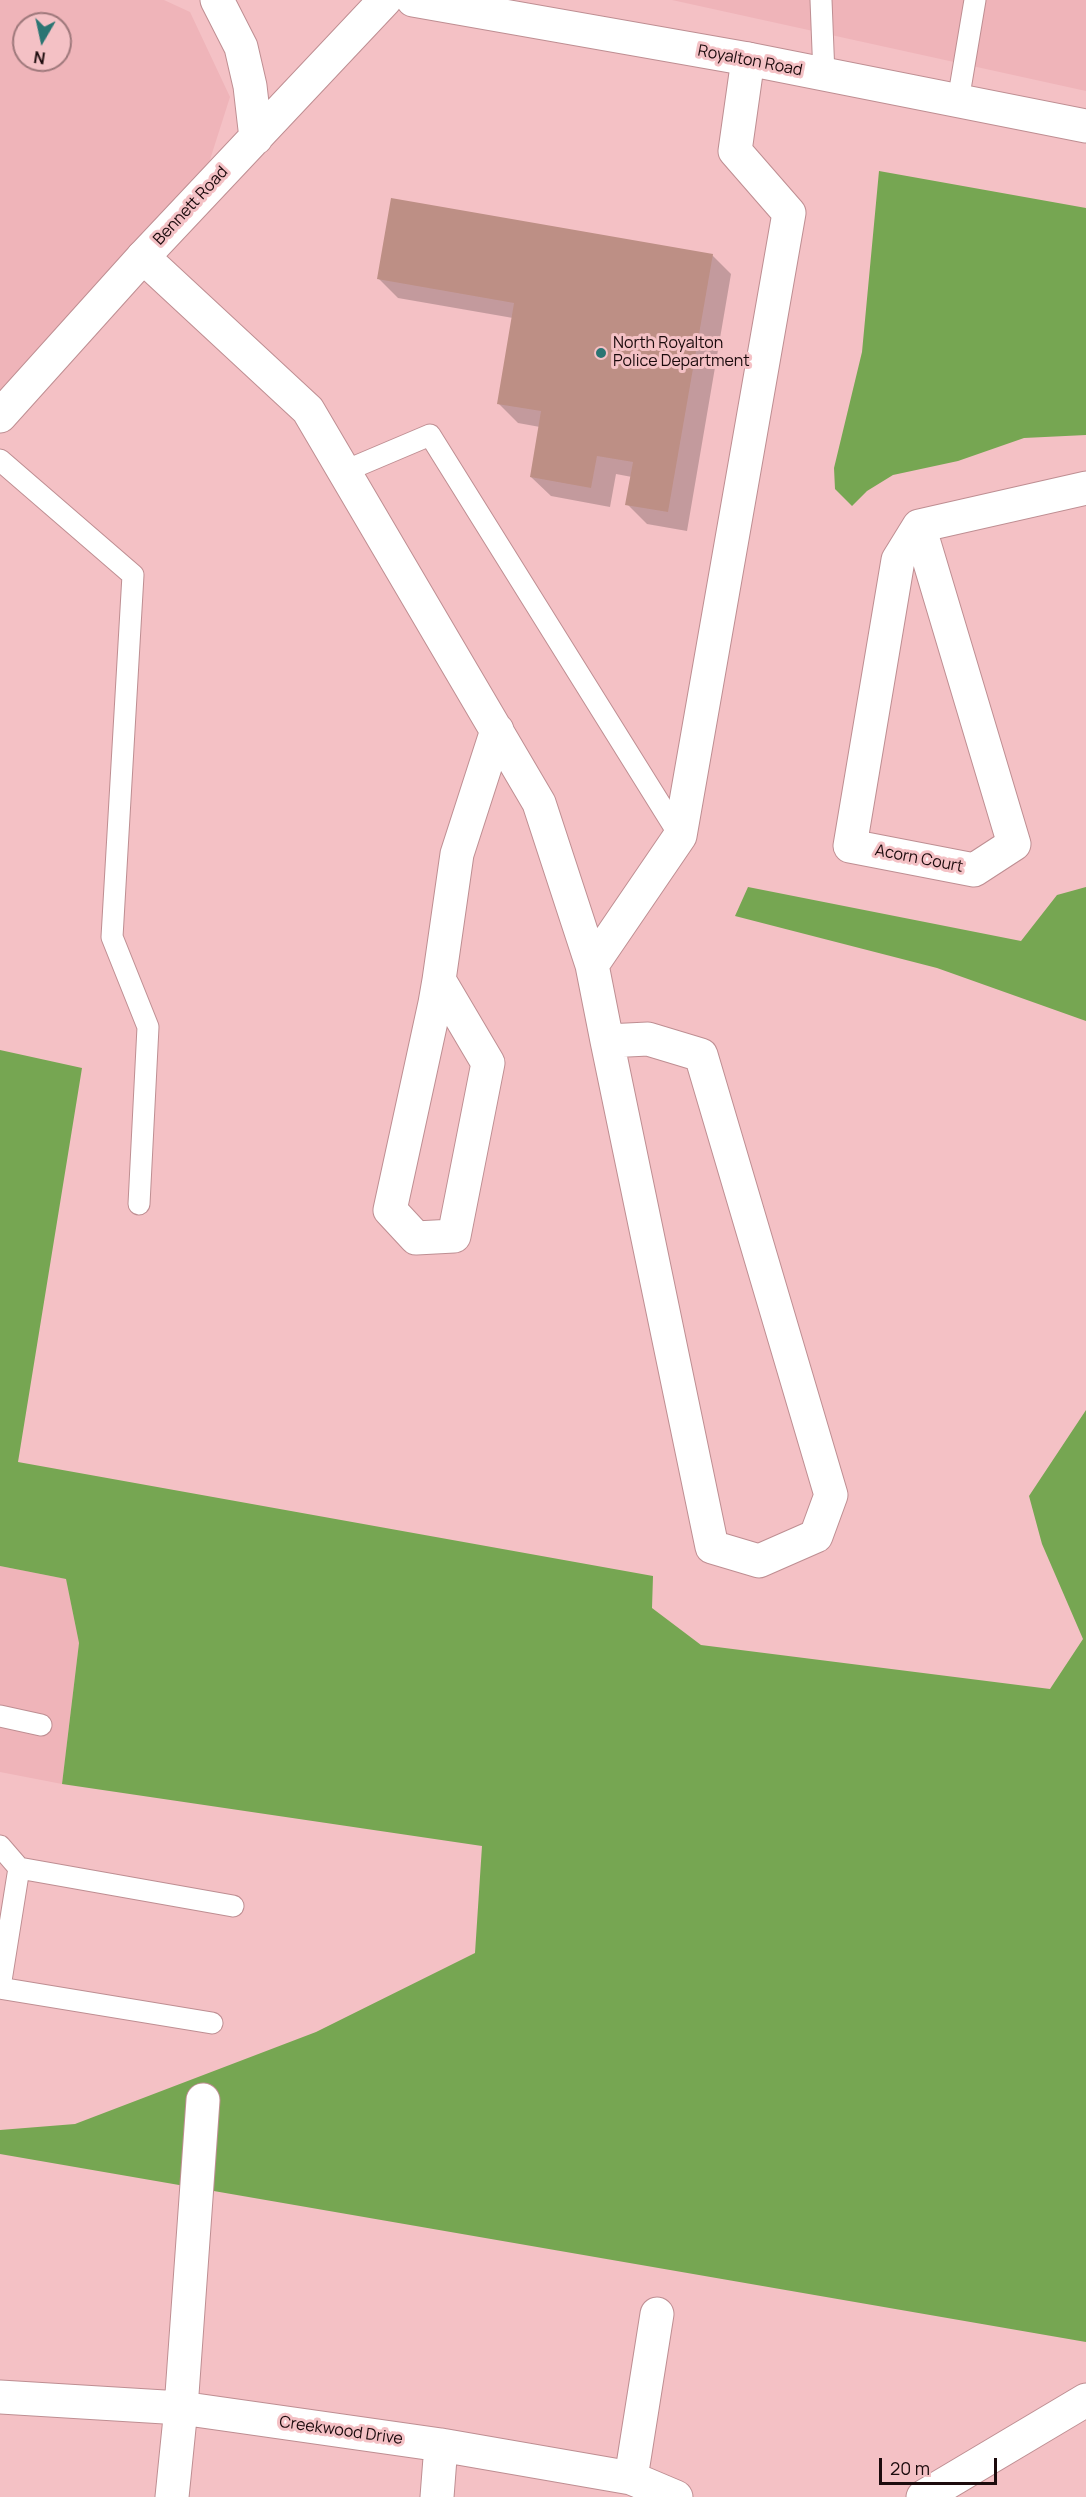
<!DOCTYPE html>
<html>
<head>
<meta charset="utf-8">
<style>
  body { margin:0 }
  #map { position:relative; width:1086px; height:2497px; overflow:hidden; background:#f4c1c5; font-family:Manrope,sans-serif }
  canvas { display:block }
  .north { position:absolute; left:12px; top:12px; width:60px; height:60px; box-sizing:border-box; background:#f4c1c5; border:2px solid #9e787b; border-radius:50%; rotate:189deg; font-size:16px; font-weight:700; line-height:24px; text-align:center; color:#1c0b0d }
  .north::after { content:''; display:block; margin:auto; width:21px; height:27px; background:#2b7573; clip-path:polygon(50% 0,100% 100%,50% 72%,0 100%) }
  .scale { position:absolute; left:879px; top:2458px; width:118px; height:27px; box-sizing:border-box; border:3px solid #1c0b0d; border-top:0; padding-left:8px; font-size:18px; line-height:21px; white-space:nowrap; color:#1c0b0d; -webkit-text-stroke:4px #f4c1c5; paint-order:stroke }
</style>
</head>
<body>
<div id="map">
<canvas width="1086" height="2497"></canvas>
<div class="north">N</div>
<div class="scale">20 m</div>
</div>
<script>
const ctx = document.querySelector('canvas').getContext('2d');
ctx.lineJoin = 'round';
function paint(path, color) { ctx.fillStyle = color; ctx.fill(path, 'evenodd'); }
const poly = rows => new Path2D(rows.map(r => 'M' + r).join(''));
function stroke(path, color, width, dash) { ctx.strokeStyle = color; ctx.lineWidth = width; ctx.lineCap = dash ? 'butt' : 'round'; ctx.setLineDash(dash || []); ctx.stroke(path); }
function write(font, color, halo, rows, align = 'center') {
  ctx.font = font + ' Manrope,sans-serif'; ctx.lineWidth = 6; ctx.setLineDash([]); ctx.textBaseline = 'middle'; ctx.strokeStyle = halo; ctx.fillStyle = color; for (const [text, x, y, turn = 0] of rows) {
    ctx.save(); ctx.translate(x, y); ctx.rotate((+turn || 0) * Math.PI / 180); ctx.textAlign = isNaN(turn) ? turn : align; if (halo) ctx.strokeText(text, 0, 0); ctx.fillText(text, 0, 0); ctx.restore();
  }
}
paint(poly([
  [0,0,164,0,190,12,230,97,208,166,0,394],
  [24,24,60,24,60,60,24,60],
  [672,0,1086,0,1086,91],
  [0,1566,66,1579,79,1643,62,1784,0,1772]
]), '#efb4b9');
paint(poly([
  [879,171,1086,208,1086,435,1024,438,958,461,893,475,867,491,852,506,835,489,834,468,862,352],
  [748,887,1021,941,1057,895,1086,887,1086,1021,937,968,735,916],
  [0,1050,82,1068,18,1462,653,1576,652,1608,701,1645,1050,1689,1083,1639,1042,1544,1029,1496,1086,1410,1086,2342,0,2154,0,2130,75,2124,316,2032,475,1953,482,1846,62,1784,79,1643,66,1579,0,1566]
]), '#76a652');
paint(poly([
  [712,255,731,274,687,531,647,524,627,504,632,477,616,474,610,507,551,496,531,477,540,427,518,423,498,403,513,318,398,298,378,278]
]), '#0003');
paint(poly([
  [391,198,713,254,668,512,625,505,633,462,597,456,591,488,530,477,541,411,497,404,514,303,377,279]
]), '#bd8f85');
const lane = poly([
  [821,0,824,75],
  [958,101,975,0],
  [0,460,133,575,112,937,148,1027,139,1204],
  [345,471,430,435,680,836],
  [0,1716,41,1725],
  [0,1846,19,1868,0,1987],
  [19,1868,233,1906],
  [0,1988,212,2023]
]);
const street = poly([
  [143,257,308,410,539,803,592,965,607,1041,712,1547,759,1561,816,1536,831,1495,701,1055,648,1039,607,1041],
  [919,526,1014,844,974,870,850,846,898,560,919,526,1086,488],
  [592,965,680,836,789,213,735,151,748,59],
  [439,980,488,1063,454,1236,416,1238,390,1210,435,1003,439,980,457,854,497,730],
  [0,2397,181,2408,441,2445,631,2478,676,2497],
  [631,2478,657,2314],
  [172,2497,181,2408,203,2100],
  [437,2497,441,2445],
  [923,2497,1086,2400]
]);
const secondary = poly([
  [217,0,241,47,250,86,256,138],
  [0,416,143,257,385,0]
]);
const primary = poly([
  [413,0,748,59,1086,126]
]);
stroke(lane, '#be8e92', 23);
stroke(street, '#be8e92', 35);
stroke(secondary, '#be8e92', 35);
stroke(primary, '#be8e92', 35);
stroke(lane, '#fff', 21);
stroke(street, '#fff', 33);
stroke(secondary, '#fff', 33);
stroke(primary, '#fff', 33);
for (const [x, y, r, color] of [
  [601,353,6,"#2b7573"]
]) { const dot = new Path2D(); dot.arc(x, y, r, 0, 2 * Math.PI); ctx.fillStyle = color; ctx.fill(dot); stroke(dot, '#f4c1c5', 2); }
write('16px', '#1c0b0d', '#f4c1c5', [
  ["Royalton Road",750,61,11],
  ["Bennett Road",191,206,-47],
  ["Acorn Court",919,859,11],
  ["Creekwood Drive",341,2431,8]
]);
write('16px', '#1c0b0d', '#f4c1c5', [
  ["North Royalton",613,344],
  ["Police Department",613,362]
], 'left');
</script>
</body>
</html>
